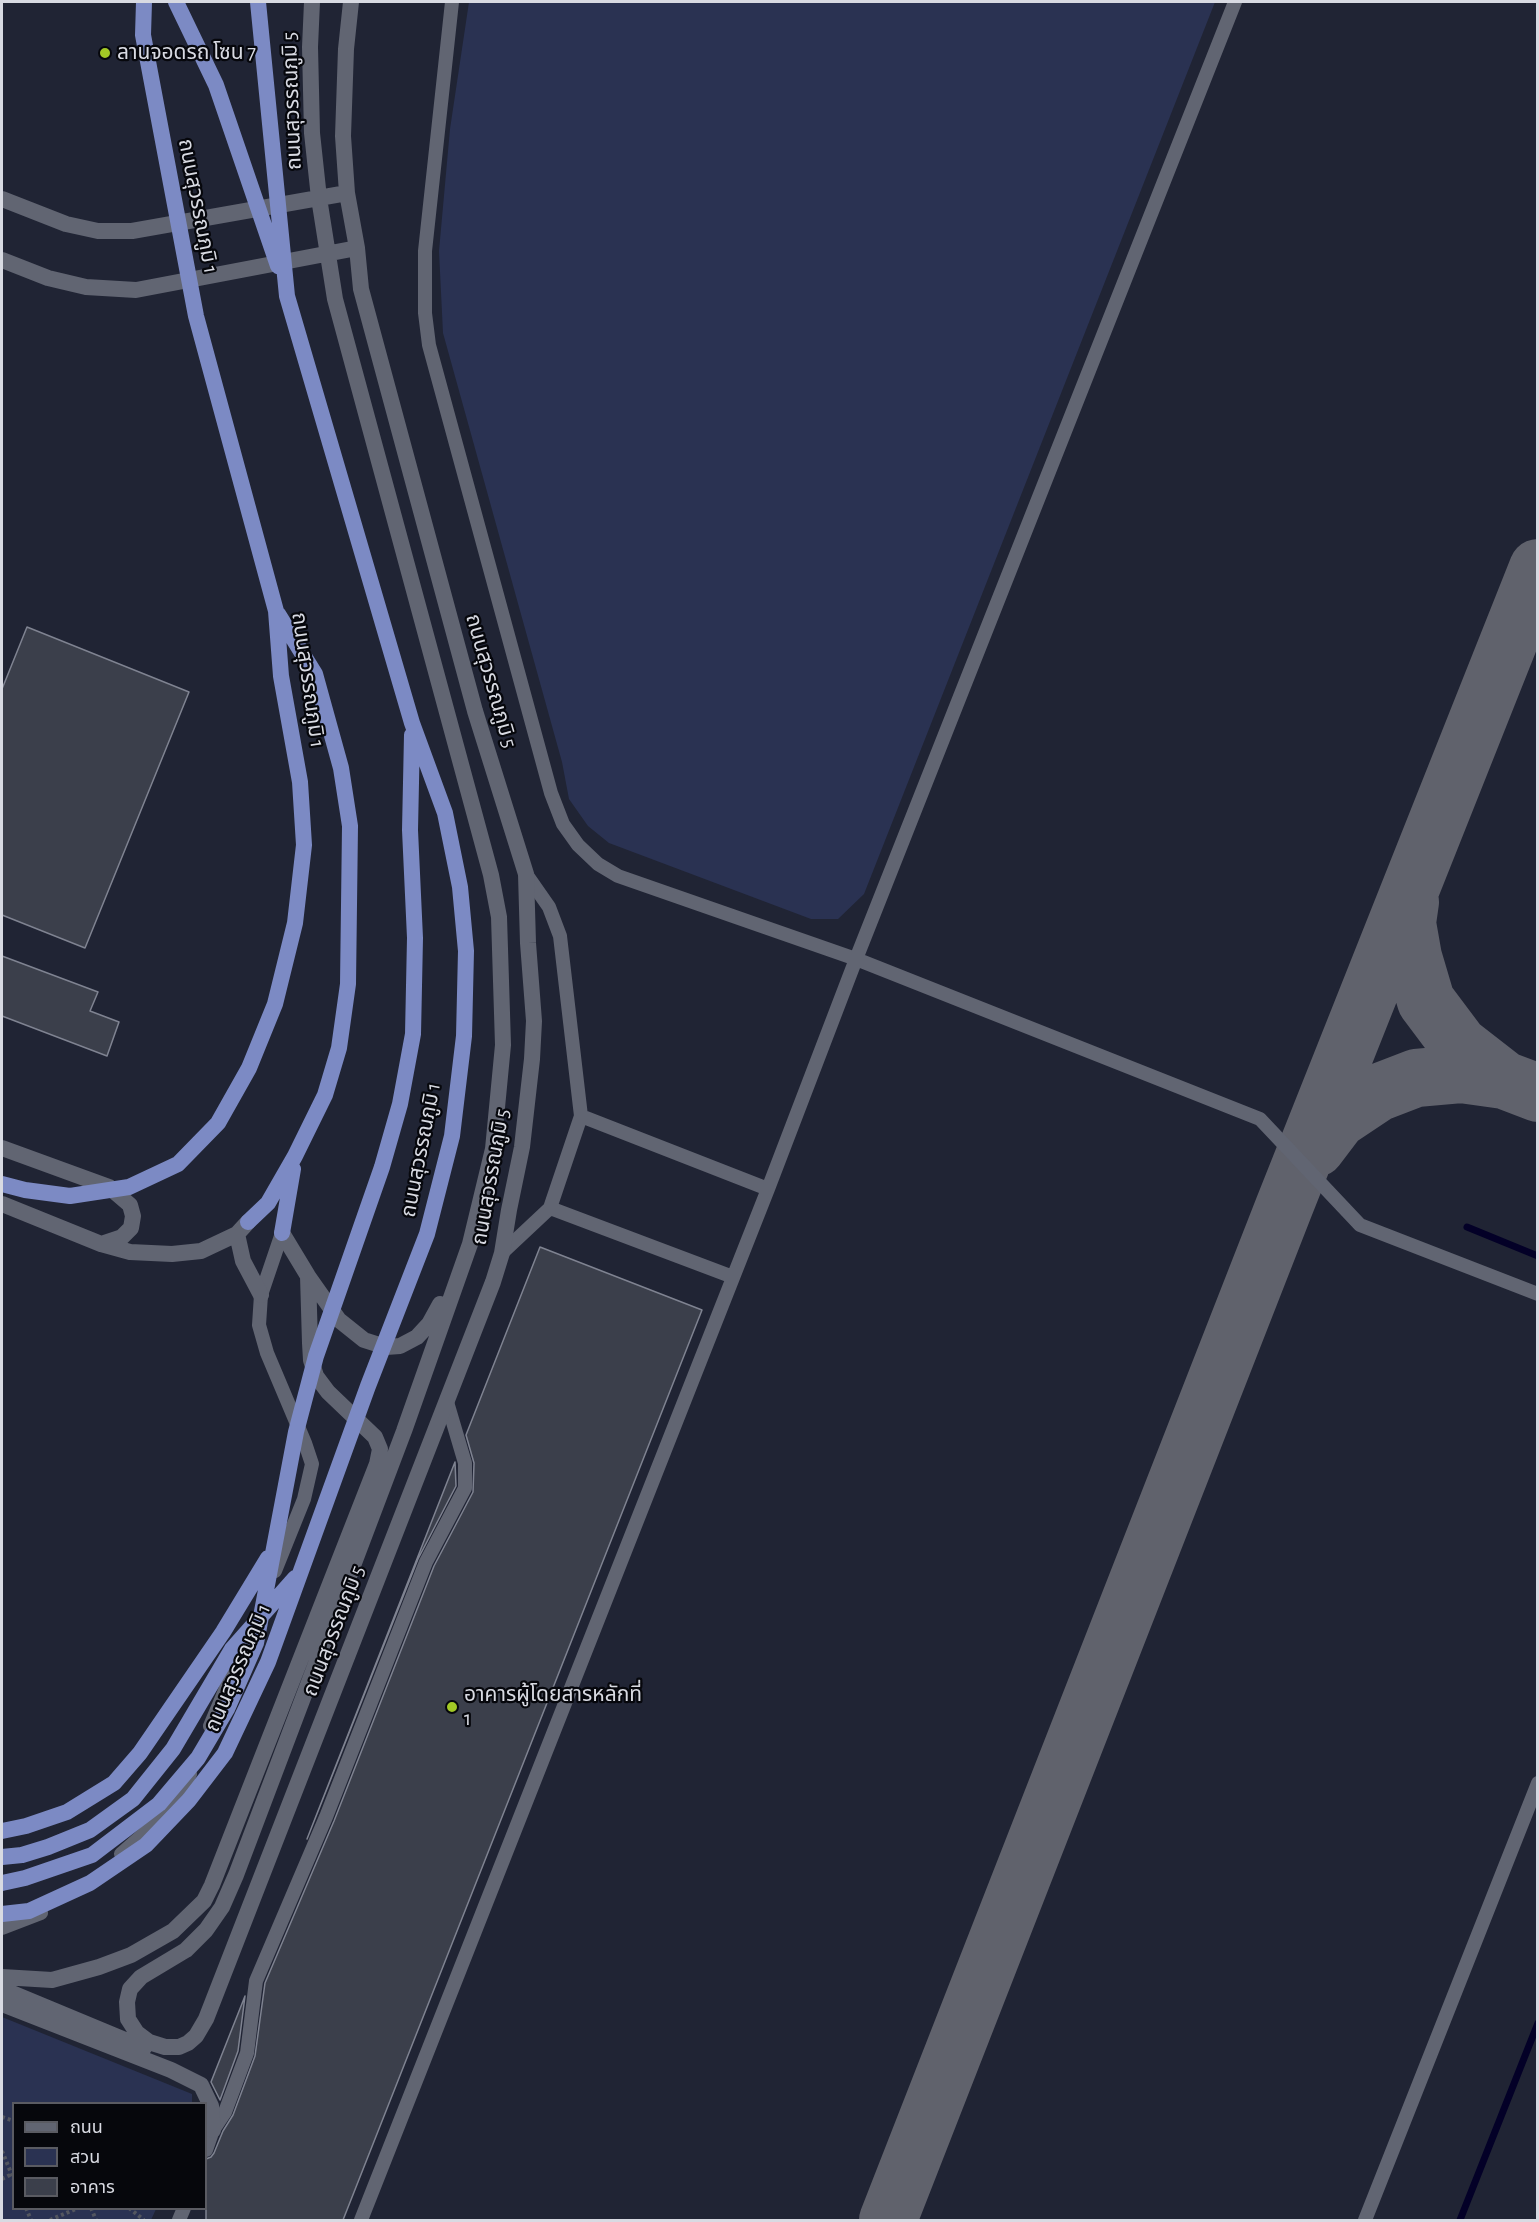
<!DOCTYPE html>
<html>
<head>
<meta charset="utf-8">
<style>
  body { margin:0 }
  #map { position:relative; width:1539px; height:2222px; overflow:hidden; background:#1a1d27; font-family:"Alegreya Sans","Noto Sans Thai",sans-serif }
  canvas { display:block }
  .frame { position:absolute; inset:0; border:3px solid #d8dae2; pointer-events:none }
  .legend { position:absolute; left:12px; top:2102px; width:195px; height:108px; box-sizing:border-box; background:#06070c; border:2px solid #5a5b62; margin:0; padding:8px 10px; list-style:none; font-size:18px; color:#d8dae2 }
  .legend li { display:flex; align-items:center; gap:12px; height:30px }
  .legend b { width:30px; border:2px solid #5a5b62 }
</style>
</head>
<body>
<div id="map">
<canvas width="1539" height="2222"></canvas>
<div class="frame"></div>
<ul class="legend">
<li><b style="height:8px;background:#616572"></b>ถนน</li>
<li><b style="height:16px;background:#2a3252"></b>สวน</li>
<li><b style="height:16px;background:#3b3f4b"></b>อาคาร</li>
</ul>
</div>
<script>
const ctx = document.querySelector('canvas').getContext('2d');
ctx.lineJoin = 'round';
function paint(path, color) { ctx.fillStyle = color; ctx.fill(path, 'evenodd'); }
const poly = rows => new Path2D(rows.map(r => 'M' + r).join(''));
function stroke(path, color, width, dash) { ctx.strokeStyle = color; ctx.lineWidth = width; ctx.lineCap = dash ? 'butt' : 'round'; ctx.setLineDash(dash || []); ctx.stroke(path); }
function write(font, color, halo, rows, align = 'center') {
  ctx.font = font + ' "Alegreya Sans","Noto Sans Thai",sans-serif'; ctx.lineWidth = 4.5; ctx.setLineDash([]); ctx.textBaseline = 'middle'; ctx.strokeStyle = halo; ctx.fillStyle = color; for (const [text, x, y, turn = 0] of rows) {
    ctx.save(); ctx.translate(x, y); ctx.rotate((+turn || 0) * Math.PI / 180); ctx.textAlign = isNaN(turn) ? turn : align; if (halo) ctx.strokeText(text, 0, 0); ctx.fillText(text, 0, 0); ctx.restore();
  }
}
paint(poly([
  [2,2,1537,2,1537,2220,2,2220],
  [14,2104,206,2104,206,2208,14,2208]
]), '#202434');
paint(poly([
  [469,2,1215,2,864,894,838,919,811,919,609,843,588,826,569,799,562,762,443,333,439,251,450,129],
  [2,2017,192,2094,192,2103,14,2104,14,2208,156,2209,151,2220,2,2220]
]), '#2a3252');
stroke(poly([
  [1467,1227,1538,1256],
  [1460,2220,1538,2023]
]), '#030027', 7);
stroke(poly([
  [1410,902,1407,923,1413,957,1426,1001,1459,1045,1504,1080],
  [1316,1148,1338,1119,1377,1093,1416,1078,1461,1074,1504,1080,1538,1093],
  [888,2220,1284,1207,1538,568]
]), '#60626c', 58);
const building = poly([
  [27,627,189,692,85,948,2,915,2,689,27,627],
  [2,956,98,992,90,1011,119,1022,107,1056,2,1016,2,956],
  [540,1247,702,1310,343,2220,206,2220,206,2159,211,2157,214,2153,223,2131,233,2115,255,2056,265,1983,334,1821,434,1566,473,1492,474,1463,466,1435,540,1247],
  [455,1462,456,1486,418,1559,307,1839,455,1462],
  [245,1996,238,2051,220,2100,211,2082,245,1996]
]);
paint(building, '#3b3f4b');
stroke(building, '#7f8391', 1.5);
stroke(poly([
  [2,2117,14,2121],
  [2,2151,14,2180],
  [2,2179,12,2174],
  [26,2208,31,2220],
  [91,2208,96,2220],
  [129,2208,144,2220],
  [50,2220,78,2208]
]), '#53565f', 4, [3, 3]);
stroke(poly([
  [452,2,425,251,425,313,429,345,551,793,563,824,578,845,598,864,618,876,856,959,1260,1119,1360,1225,1538,1294],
  [581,1116,768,1189],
  [550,1208,733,1277],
  [502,1253,550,1208,581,1116,560,936,549,907,526,874],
  [275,1571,304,1499,312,1464,305,1443,267,1353,259,1325,261,1295,282,1233],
  [210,1726,248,1636],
  [121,1854,163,1817,180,1795,190,1774],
  [2,1928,41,1913],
  [206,2150,213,2130,225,2112,247,2053,256,1981,326,1817,426,1562,465,1488,465,1463,447,1402],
  [179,2220,184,2208],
  [361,2220,768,1189,856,959,1235,2],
  [1365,2220,1538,1783]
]), '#616572', 14);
stroke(poly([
  [312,2,310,47,312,133,319,198,335,299,491,875,499,917,503,1045,493,1149,470,1244,404,1431,236,1875,222,1907,206,1930,186,1950,141,1977,130,1989,127,2002,128,2019,137,2033,149,2042,165,2047,179,2047,188,2043,196,2036,206,2019,493,1282,502,1253,509,1210,522,1147,532,1059,534,1021,528,943,526,874,475,711,361,289,357,248,347,193,343,136,346,49,351,2],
  [2,199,66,224,98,231,132,231,347,193],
  [2,260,48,278,86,287,136,290,357,248],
  [2,1148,109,1187,130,1205,133,1216,131,1228,122,1237,101,1244],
  [2,1204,101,1244,130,1252,172,1254,201,1251,237,1234,248,1222],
  [282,1233,308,1276,339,1320,364,1340,386,1347,400,1346,417,1337,429,1324,440,1304],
  [237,1234,243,1261,261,1295],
  [2,1977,52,1980,99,1967,131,1955,173,1931,204,1901,212,1885,377,1464,380,1449,375,1437,328,1392,316,1376,311,1360,310,1343,308,1276],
  [2,1989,144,2048],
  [2,2004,171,2070,201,2085,211,2106,213,2130]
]), '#616572', 16);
stroke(poly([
  [176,2,216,85,278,266],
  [2,1184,25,1190,70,1196,129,1187,178,1164,218,1123,249,1068,275,1004,295,923,304,845,300,782,281,676,276,611,196,316,143,35,144,2],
  [248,1222,268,1203,295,1156,325,1095,339,1048,348,984,350,826,341,768,315,674,278,614],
  [282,1233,293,1169],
  [2,1831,26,1826,67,1812,114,1783,140,1753,223,1632,268,1558],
  [2,1857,22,1855,48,1847,90,1830,133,1799,173,1749,232,1649,295,1578],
  [2,1883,25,1878,92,1855,159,1804,198,1758,227,1709,256,1643,296,1432,316,1356,382,1167,400,1104,413,1034,415,938,410,830,412,735],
  [2,1914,29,1911,90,1883,146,1845,189,1800,225,1753,268,1662,368,1386,427,1234,452,1136,464,1036,466,951,460,887,445,813,412,723,287,296,258,2]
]), '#7c8ac4', 16);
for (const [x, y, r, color] of [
  [105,53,6,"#a3c926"],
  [452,1707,6,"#a3c926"]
]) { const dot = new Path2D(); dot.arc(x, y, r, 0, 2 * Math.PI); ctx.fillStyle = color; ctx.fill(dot); stroke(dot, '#06070c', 2); }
write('21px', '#d8dae2', '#06070c', [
  ["ลานจอดรถ โซน 7",117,53],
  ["อาคารผู้โดยสารหลักที่",464,1695],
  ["1",464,1719]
], 'left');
write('21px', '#d8dae2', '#06070c', [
  ["ถนนสุวรรณภูมิ 5",292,101,-92],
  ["ถนนสุวรรณภูมิ 1",198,206,79],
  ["ถนนสุวรรณภูมิ 1",308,680,82],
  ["ถนนสุวรรณภูมิ 5",491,681,74],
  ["ถนนสุวรรณภูมิ 1",421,1150,-79],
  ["ถนนสุวรรณภูมิ 5",491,1177,-80],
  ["ถนนสุวรรณภูมิ 5",334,1631,-69],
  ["ถนนสุวรรณภูมิ 1",238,1668,-67]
]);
</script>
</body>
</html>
